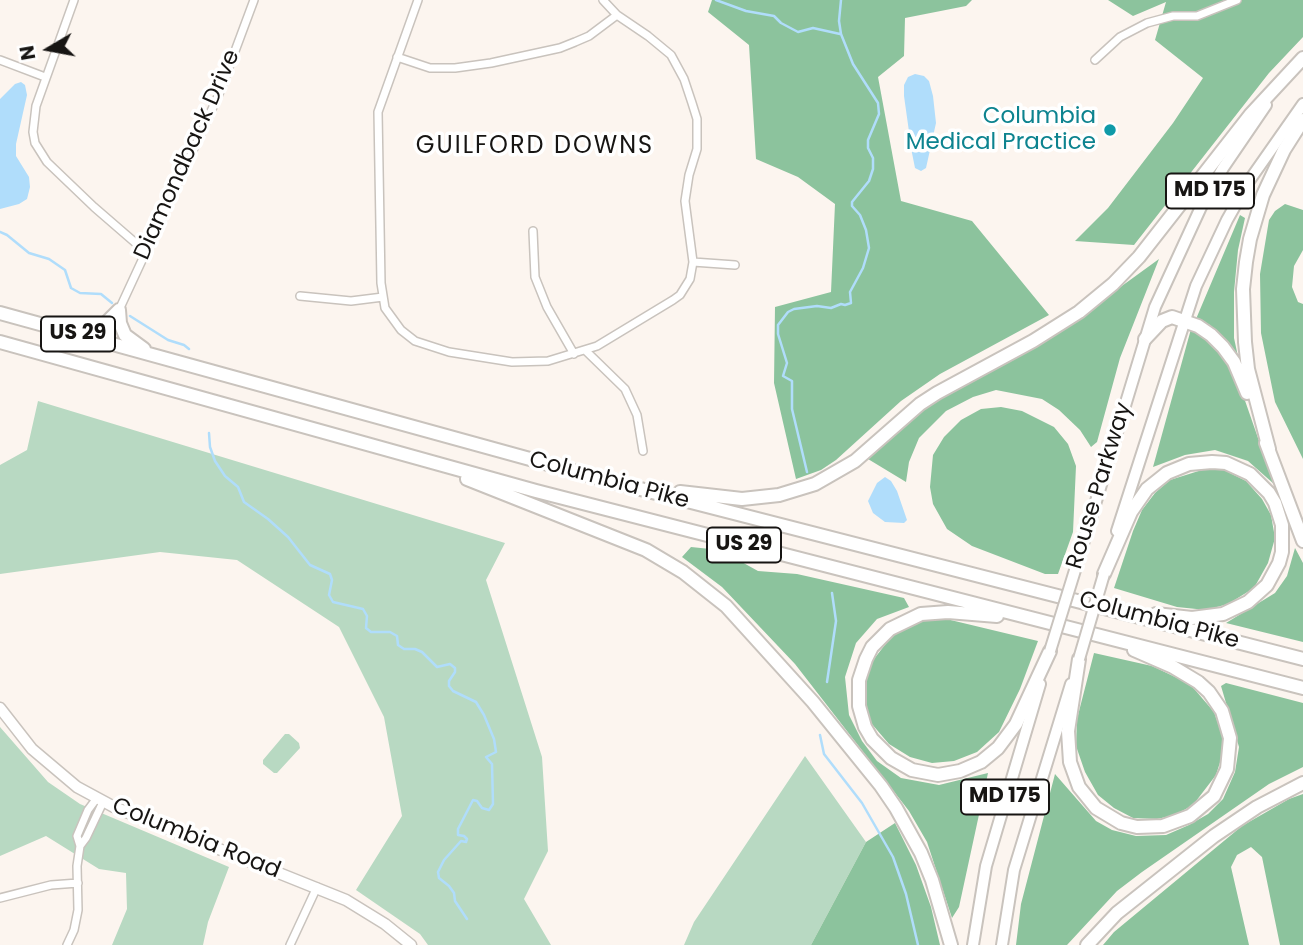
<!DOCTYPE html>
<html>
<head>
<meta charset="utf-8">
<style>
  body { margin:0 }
  #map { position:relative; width:1303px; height:945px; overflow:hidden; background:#fcf5ef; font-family:Poppins,sans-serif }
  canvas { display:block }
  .north { position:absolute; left:14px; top:14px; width:70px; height:70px; -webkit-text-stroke:5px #fff; paint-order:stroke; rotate:260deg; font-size:19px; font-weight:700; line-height:28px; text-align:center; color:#171513 }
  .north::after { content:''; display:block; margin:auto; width:24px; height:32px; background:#171513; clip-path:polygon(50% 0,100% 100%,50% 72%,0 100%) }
</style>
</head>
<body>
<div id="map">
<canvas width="1303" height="945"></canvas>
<div class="north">N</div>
</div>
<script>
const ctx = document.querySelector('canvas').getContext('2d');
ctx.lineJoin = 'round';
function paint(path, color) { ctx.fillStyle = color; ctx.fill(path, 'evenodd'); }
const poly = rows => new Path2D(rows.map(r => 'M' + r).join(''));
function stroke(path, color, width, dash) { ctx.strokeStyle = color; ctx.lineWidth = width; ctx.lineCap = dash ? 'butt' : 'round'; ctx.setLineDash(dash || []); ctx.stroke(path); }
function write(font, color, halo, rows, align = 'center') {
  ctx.font = font + ' Poppins,sans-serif'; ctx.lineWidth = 7; ctx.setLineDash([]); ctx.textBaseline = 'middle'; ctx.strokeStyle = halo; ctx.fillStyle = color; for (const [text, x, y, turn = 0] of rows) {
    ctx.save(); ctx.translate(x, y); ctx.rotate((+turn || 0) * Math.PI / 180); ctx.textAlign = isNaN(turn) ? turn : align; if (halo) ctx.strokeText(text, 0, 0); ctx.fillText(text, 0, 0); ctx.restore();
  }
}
paint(poly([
  [38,401,505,543,486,580,542,757,548,851,524,899,551,945,428,945,420,934,356,890,402,816,384,717,339,627,237,560,160,552,0,574,0,465,27,450],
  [0,727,48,782,80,804,229,867,208,922,203,945,112,945,127,909,126,873,99,869,46,836,0,856],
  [285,734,289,734,299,743,300,748,277,773,274,773,263,764,263,760],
  [805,756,866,842,811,945,684,945,694,922]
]), '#b8d9c2');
paint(poly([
  [712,0,972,0,966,6,905,18,904,56,878,77,901,201,972,221,1049,315,940,374,901,401,836,460,821,470,796,479,774,383,775,307,831,292,835,204,798,177,756,159,749,45,708,12],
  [1108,0,1303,0,1303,37,1269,73,1134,245,1075,241,1108,208,1173,123,1203,78,1155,40,1166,2,1133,16],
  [1285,204,1303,210,1303,250,1294,266,1292,287,1298,302,1303,304,1303,459,1275,402,1261,333,1260,274,1269,220,1275,211],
  [1240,215,1245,218,1238,250,1234,292,1234,338,1239,361,1210,325,1196,319],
  [1159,259,1120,358,1097,442,1091,447,1080,430,1059,410,1042,399,996,390,973,397,946,411,919,438,909,462,906,482,868,459,925,409,948,393,1046,341],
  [1191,329,1211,341,1228,359,1242,392,1274,484,1248,461,1215,450,1185,455,1153,467],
  [1001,407,1022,411,1054,427,1068,444,1076,466,1073,532,1058,574,1045,574,972,546,947,529,933,504,930,487,933,455,944,437,961,420,981,409],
  [1205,469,1222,469,1246,481,1262,499,1271,515,1275,538,1268,563,1254,588,1228,604,1206,610,1177,607,1114,588,1133,531,1142,510,1155,493,1170,480],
  [691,547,720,550,758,571,797,574,904,598,909,607,877,619,856,643,845,677,849,715,862,741,877,761,901,778,939,785,988,773,959,907,952,918,927,842,909,811,795,664,722,587,682,557],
  [1295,548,1303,563,1303,642,1226,623,1275,593,1287,576],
  [938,617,1038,641,1020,689,999,732,977,752,954,761,932,763,910,757,889,744,871,723,865,704,865,679,874,659,891,637,914,622],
  [1094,653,1152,666,1190,684,1214,712,1222,735,1222,756,1216,775,1193,805,1175,815,1157,819,1133,818,1114,808,1098,795,1085,772,1076,746,1077,719],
  [1226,683,1303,703,1303,767,1269,784,1142,872,1117,891,1067,945,1016,945,1021,904,1055,774,1096,821,1112,830,1136,836,1166,835,1189,825,1208,814,1223,799,1235,772,1239,747,1221,686],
  [1303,794,1303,945,1280,945,1262,857,1251,847,1237,855,1231,867,1249,945,1103,945,1114,932,1242,826,1289,799],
  [895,823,916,865,931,907,940,945,811,945,866,842]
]), '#8cc39d');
paint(poly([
  [915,74,924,76,929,81,933,96,936,123,926,168,921,171,915,168,912,153,904,96,904,85,908,77],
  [21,82,25,85,27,95,16,144,16,156,29,177,30,187,27,199,19,204,0,209,0,99,15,84],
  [885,477,891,481,897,491,907,520,904,523,885,522,873,513,868,501,877,483]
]), '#b0ddfb');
stroke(poly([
  [716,0,746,11,774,16,781,23,798,32,813,28,840,34],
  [0,232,7,235,29,253,49,259,65,270,71,288,80,293,101,294,112,303],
  [130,316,168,340,184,345,189,349],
  [209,433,210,447,215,461,225,476,238,487,244,502,268,519,288,537,310,565,330,574,332,580,329,595,333,602,363,609,367,616,366,628,371,632,390,632,397,636,398,645,404,649,415,649,422,652,437,667,450,664,455,668,455,672,449,681,449,686,453,691,476,702,484,715,494,739,496,752,486,757,492,764,493,804,489,810,482,808,477,801,473,800,458,829,458,835,464,836,467,839,466,842,461,841,444,860,438,872,439,878,449,886,454,893,455,901,467,919],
  [807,472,792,409,792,381,783,376,787,363,778,334,778,325,788,312,794,309,817,306,831,308,841,304,845,305,851,303,850,292,863,268,869,248,866,230,860,215,852,206,852,202,869,181,873,169,873,158,868,148,868,140,879,114,878,103,853,64,841,34,839,21,841,0],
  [827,682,836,621,832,593],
  [820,735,824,754,862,803,893,857,906,894,918,945]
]), '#b0ddfb', 2.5);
const street = poly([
  [74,0,36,106,33,132,35,143,47,162,94,207,146,252],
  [418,0,378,112,381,283,385,308,401,330,415,341,449,352,512,362,548,361,597,346,673,300,680,295,690,279,693,262,685,201,689,175,697,149,697,119,692,103,684,79,671,55,648,36,617,15,603,0],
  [397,57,430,68,455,68,491,63,560,48,575,42,589,36,617,15],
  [0,60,45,77],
  [1095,60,1120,37,1147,23,1173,16,1197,16,1237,0],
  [533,231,535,277,547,307,574,354],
  [693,262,735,265],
  [300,296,351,301,383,297],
  [119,310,219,94,254,0],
  [585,350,625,389,637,415,643,451],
  [80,846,86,838,103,802],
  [0,898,51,885,78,883],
  [67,945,74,930,78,910,77,866,80,846,77,836,88,810,97,798],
  [290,945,317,887]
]);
const secondary = poly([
  [0,708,32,749,77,787,114,807,346,900,385,924,411,945]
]);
const primary = poly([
  [1117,531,1196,286,1227,220,1249,181,1303,104],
  [1076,567,1155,307,1201,207,1223,168,1266,105],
  [973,945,986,866,1040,684],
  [1002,945,1014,870,1071,684]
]);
const highway = poly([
  [119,310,120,323,125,335,144,349],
  [0,313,617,483,1303,659],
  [78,330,102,327,119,310],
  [1145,339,1162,321,1172,317,1198,326,1211,335,1223,347,1234,362,1247,393],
  [0,342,536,491,1303,688],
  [1266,443,1303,541],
  [1269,449,1248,369,1245,342,1243,289,1246,262,1250,239,1263,195,1284,150,1303,120],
  [467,479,646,550,683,572,726,606,813,702,881,786,896,808,921,853,932,880,951,945],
  [680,492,742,499,779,495,815,484,855,461,920,404,937,393,1033,341,1079,312,1113,284,1139,257,1251,114,1303,58],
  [1104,574,1131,512,1147,489,1167,473,1189,464,1212,462,1226,463,1250,474,1269,493,1275,503,1282,525,1282,552,1279,563,1267,585,1248,602,1223,614,1192,618,1156,614],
  [997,616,948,612,921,614,890,629,872,647,866,659,859,680,859,706,865,727,872,739,891,758,912,770,938,775,960,771,981,762,998,748,1016,724,1050,651],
  [1079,659,1068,731,1070,762,1079,787,1096,808,1121,823,1137,827,1163,826,1190,816,1214,796,1227,769,1230,738,1222,711,1209,692,1198,682,1173,667,1134,650],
  [1087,945,1117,913,1214,836,1257,807,1303,783]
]);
stroke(street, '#c9c3bd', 10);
stroke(secondary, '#c9c3bd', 13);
stroke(primary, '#c9c3bd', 14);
stroke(highway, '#c9c3bd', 16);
stroke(street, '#fff', 7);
stroke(secondary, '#fff', 10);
stroke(primary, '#fff', 10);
stroke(highway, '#fff', 12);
const primaryBridge = poly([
  [1050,651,1076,567],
  [1079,659,1104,574]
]);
stroke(primaryBridge, '#c9c3bd', 14, []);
stroke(primaryBridge, '#fff', 10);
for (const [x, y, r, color] of [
  [1110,130,7,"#0f9aa8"]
]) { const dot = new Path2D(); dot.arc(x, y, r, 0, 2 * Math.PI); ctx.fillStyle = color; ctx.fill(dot); stroke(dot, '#fff', 2.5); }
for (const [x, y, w] of [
  [1210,191,88],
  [78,334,74],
  [744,545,74],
  [1005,797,88]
]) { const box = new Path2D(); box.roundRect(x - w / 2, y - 17.5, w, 35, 5); ctx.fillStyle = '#fff'; ctx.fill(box); stroke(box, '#171513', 2); }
write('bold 21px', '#171513', null, [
  ["MD 175",1210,191],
  ["US 29",78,334],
  ["US 29",744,545],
  ["MD 175",1005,797]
]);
write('23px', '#0d838f', '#fff', [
  ["Columbia",1096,117],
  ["Medical Practice",1096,143]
], 'right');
write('23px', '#171513', '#fff', [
  ["Diamondback Drive",188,155,-66],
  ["Columbia Pike",609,481,15],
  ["Rouse Parkway",1100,486,-73],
  ["Columbia Pike",1159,621,15],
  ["Columbia Road",196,839,22]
]);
ctx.letterSpacing = '2px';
write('24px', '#171513', '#fff', [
  ["GUILFORD DOWNS",535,147]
]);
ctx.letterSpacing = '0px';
</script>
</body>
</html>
